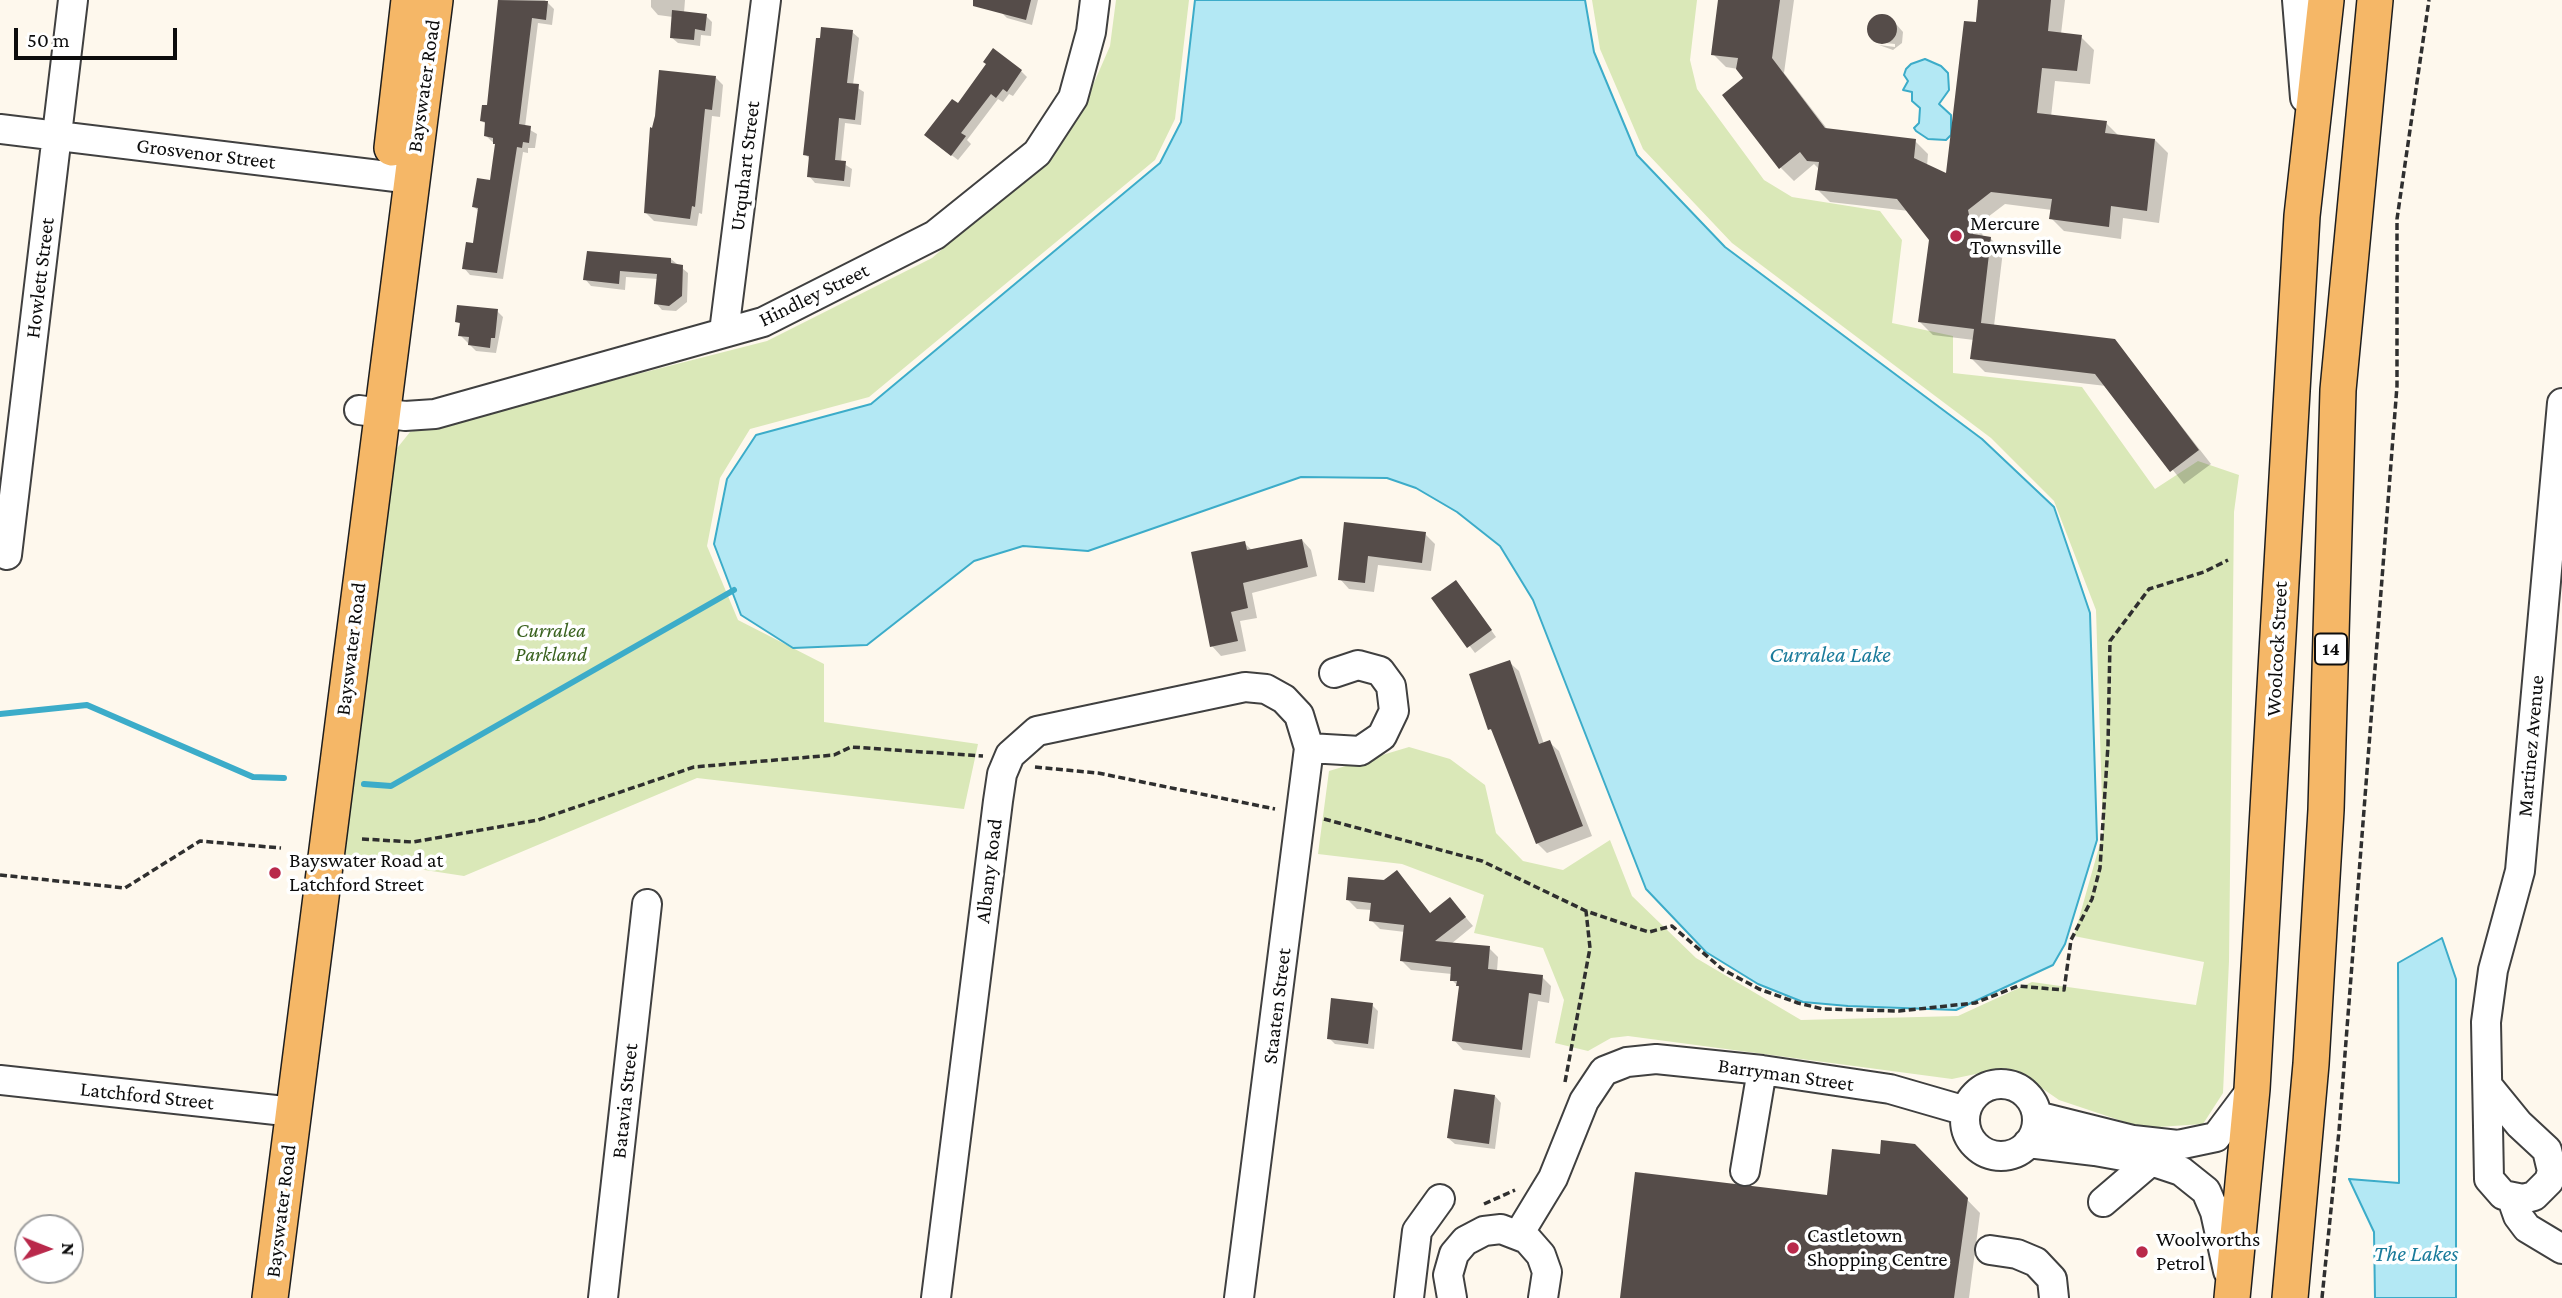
<!DOCTYPE html>
<html>
<head>
<meta charset="utf-8">
<style>
  body { margin:0 }
  #map { position:relative; width:2562px; height:1298px; overflow:hidden; background:#fef8ed; font-family:"Crimson Pro",serif }
  canvas { display:block }
  .north { position:absolute; left:14px; top:1214px; width:70px; height:70px; box-sizing:border-box; background:#fff; border:2px solid #9e9e9e; border-radius:50%; rotate:91deg; font-size:19px; font-weight:700; line-height:28px; text-align:center; color:#0d0d0d }
  .north::after { content:''; display:block; margin:auto; width:24px; height:32px; background:#b9294b; clip-path:polygon(50% 0,100% 100%,50% 72%,0 100%) }
  .scale { position:absolute; left:14px; top:28px; width:163px; height:32px; box-sizing:border-box; border:4px solid #0d0d0d; border-top:0; padding-left:9px; font-size:21px; line-height:24px; white-space:nowrap; color:#0d0d0d; -webkit-text-stroke:5px #fff; paint-order:stroke }
</style>
</head>
<body>
<div id="map">
<canvas width="2562" height="1298"></canvas>
<div class="north">N</div>
<div class="scale">50 m</div>
</div>
<script>
const ctx = document.querySelector('canvas').getContext('2d');
ctx.lineJoin = 'round';
function paint(path, color) { ctx.fillStyle = color; ctx.fill(path, 'evenodd'); }
const poly = rows => new Path2D(rows.map(r => 'M' + r).join(''));
function stroke(path, color, width, dash) { ctx.strokeStyle = color; ctx.lineWidth = width; ctx.lineCap = dash ? 'butt' : 'round'; ctx.setLineDash(dash || []); ctx.stroke(path); }
function write(font, color, halo, rows, align = 'center') {
  ctx.font = font + ' "Crimson Pro",serif'; ctx.lineWidth = 7; ctx.setLineDash([]); ctx.textBaseline = 'middle'; ctx.strokeStyle = halo; ctx.fillStyle = color; for (const [text, x, y, turn = 0] of rows) {
    ctx.save(); ctx.translate(x, y); ctx.rotate((+turn || 0) * Math.PI / 180); ctx.textAlign = isNaN(turn) ? turn : align; if (halo) ctx.strokeText(text, 0, 0); ctx.fillText(text, 0, 0); ctx.restore();
  }
}
paint(poly([
  [1116,0,1189,0,1175,119,1155,160,869,397,750,429,720,478,707,546,738,620,824,664,824,722,978,744,964,809,697,778,464,876,340,857,394,452,410,432,767,341,932,258,1056,151,1090,92,1110,46],
  [1592,0,1697,0,1690,60,1697,89,1764,180,1792,197,1880,211,1902,240,1892,323,1953,336,1953,373,2082,387,2155,489,2198,461,2239,475,2234,512,2229,961,2223,1093,2203,1124,2143,1128,2059,1100,2017,1071,2004,1068,1952,1079,1628,1036,1611,1038,1588,1051,1555,1043,1564,1000,1543,948,1474,933,1484,895,1402,864,1318,854,1329,771,1409,747,1450,759,1485,785,1496,833,1523,861,1563,870,1610,840,1632,896,1696,958,1801,1020,1958,1016,2032,982,2196,1005,2204,962,2074,936,2103,833,2096,610,2054,501,1991,438,1732,243,1643,149,1600,49]
]), '#dae8b8');
const water = poly([
  [1195,0,1585,0,1594,52,1637,155,1725,247,1982,439,2054,507,2090,613,2097,840,2065,944,2053,965,1956,1010,1848,1006,1803,1002,1758,984,1706,952,1646,889,1533,600,1500,546,1457,512,1416,488,1387,478,1301,477,1088,551,1023,546,974,561,867,645,793,648,741,615,714,544,727,479,756,435,871,404,1160,163,1181,122,1195,0],
  [1925,59,1941,66,1948,73,1949,90,1939,104,1951,115,1951,135,1946,140,1928,139,1916,131,1914,128,1919,123,1920,108,1912,101,1912,92,1903,90,1908,81,1904,75,1906,69,1911,64,1925,59],
  [2442,938,2456,979,2456,1298,2375,1298,2374,1232,2349,1179,2399,1183,2398,963,2442,938]
]);
paint(water, '#b3e8f4');
stroke(water, '#3cacc9', 2);
paint(poly([
  [499,0,545,0,554,9,552,25,538,23,525,127,537,134,535,148,528,148,528,153,523,152,503,279,470,275,464,268,475,245,479,211,474,207,492,182,497,146,486,136,487,125,482,121,489,107],
  [651,0,685,0,684,13,706,16,712,22,711,36,701,35,700,46,678,43,671,37,673,17,658,15,651,7],
  [1004,0,1038,0,1032,25,1007,18,1001,12],
  [1720,0,1794,0,1784,73,1828,130,1915,141,1928,154,1927,166,1947,176,1980,0,2065,0,2061,34,2081,37,2094,50,2090,84,2055,81,2051,117,2106,123,2119,136,2155,140,2168,153,2159,223,2123,218,2121,239,2064,231,2051,218,2052,210,2005,204,1980,223,1983,237,1990,238,2003,251,1994,326,2115,341,2211,464,2184,484,2106,386,1985,372,1972,359,1974,340,1933,335,1920,322,1931,240,1909,211,1830,202,1817,189,1820,170,1814,164,1794,181,1781,168,1724,96,1745,78,1738,69,1726,67,1713,54],
  [1878,15,1890,17,1903,32,1902,43,1893,50,1879,45,1895,47,1895,44,1875,42,1869,33,1870,22],
  [852,32,859,38,853,85,864,92,861,125,845,123,841,162,852,169,850,187,815,183,809,176,811,160,805,154],
  [1021,71,1027,77,1013,96,1009,94,1003,102,998,99,967,140,971,144,958,160,933,141,958,105],
  [715,77,723,85,720,117,712,116,702,214,699,213,697,226,654,221,646,213],
  [588,253,671,259,688,273,687,302,676,311,662,310,656,303,658,279,626,277,625,290,591,286,585,279],
  [497,311,503,317,496,353,476,351,460,335,461,325,457,321],
  [1346,524,1425,534,1435,544,1431,571,1378,565,1374,592,1349,589,1340,579],
  [1302,540,1311,550,1317,576,1252,593,1257,618,1240,621,1246,651,1221,656,1212,646,1244,543,1253,551],
  [1462,589,1496,637,1475,653,1434,599],
  [1509,662,1519,671,1544,744,1549,742,1559,751,1592,836,1547,853,1537,843,1495,734,1490,729],
  [1397,872,1431,914,1450,899,1473,926,1451,944,1489,948,1498,957,1497,971,1542,977,1551,986,1549,1003,1538,1001,1530,1058,1463,1050,1454,1040,1460,988,1452,980,1452,974,1411,970,1402,961,1405,932,1380,929,1371,920,1372,910,1357,909,1348,900],
  [1372,1005,1378,1011,1374,1049,1335,1044,1329,1038],
  [1495,1096,1501,1103,1495,1149,1455,1144,1448,1138],
  [1914,1145,1980,1213,1969,1298,1622,1298,1828,1197,1881,1156]
]), '#0003');
stroke(poly([
  [0,714,87,705,253,777,284,778],
  [364,784,391,786,734,590]
]), '#3cacc9', 6);
paint(poly([
  [498,0,548,1,546,20,532,18,519,124,531,126,529,143,523,142,522,148,517,147,497,273,462,269,466,242,473,243,478,208,472,207,477,178,490,180,495,144,493,144,493,138,484,136,485,122,480,121,482,105,487,105],
  [973,0,1031,0,1026,20,973,6],
  [1718,0,1780,0,1772,58,1825,128,1916,139,1914,158,1946,173,1964,21,1976,22,1978,0,2051,0,2048,31,2082,35,2077,71,2042,68,2037,113,2107,121,2105,133,2155,139,2147,211,2111,206,2109,227,2049,219,2052,199,1991,192,1968,210,1973,234,1991,237,1981,323,2115,339,2199,450,2170,472,2095,374,1970,359,1974,329,1918,322,1929,240,1897,199,1815,190,1819,162,1807,161,1800,152,1779,169,1722,95,1743,78,1736,69,1738,58,1711,55],
  [672,10,707,14,705,31,695,29,694,40,670,38],
  '1867 29a15 15 0 1 1 30 0a15 15 0 1 1-30 0Z',
  [821,27,853,30,847,83,859,84,855,120,839,118,835,160,846,161,844,181,807,177,809,156,803,155,816,38,820,38],
  [993,48,1022,70,1007,92,1003,89,996,98,991,94,961,133,966,136,951,156,924,135,952,99,958,103,986,64,983,62],
  [659,70,716,76,712,110,705,109,695,207,692,206,690,219,644,213,650,127,652,128,655,116],
  [587,251,671,258,671,263,683,265,682,296,669,306,654,304,657,274,620,271,619,284,583,280],
  [457,305,498,309,495,338,491,338,490,348,468,345,469,337,458,336,460,323,455,322],
  [1344,522,1426,532,1422,563,1368,556,1365,583,1338,580],
  [1302,539,1308,567,1243,583,1248,608,1231,612,1238,641,1210,647,1191,552,1245,541,1247,550],
  [1456,580,1492,630,1467,648,1431,598],
  [1510,660,1539,744,1550,740,1583,826,1536,844,1491,729,1488,730,1469,674],
  [1397,870,1430,913,1450,897,1466,917,1435,941,1490,946,1488,969,1543,975,1541,995,1529,993,1522,1050,1452,1041,1459,986,1456,986,1457,981,1450,981,1451,967,1400,961,1404,925,1369,921,1371,903,1346,900,1348,877,1384,880],
  [1331,998,1373,1003,1368,1044,1327,1039],
  [1454,1089,1495,1095,1489,1144,1447,1138],
  [1881,1140,1915,1144,1968,1198,1954,1298,1620,1298,1635,1172,1827,1195,1832,1149,1880,1154]
]), '#554c49');
const minor = poly([
  [2297,0,2305,98],
  [0,129,412,179],
  [724,332,766,0],
  [359,410,405,416,435,414,763,322,935,235,1037,153,1073,98,1091,32,1095,0],
  [7,555,73,0],
  [1309,748,1360,751,1382,736,1394,711,1391,686,1380,671,1358,665,1334,673],
  [0,1080,294,1112],
  '1965 1120a36 36 0 1 1 72 0a36 36 0 1 1-72 0Z',
  [2488,1086,2519,1124,2547,1150,2552,1171,2549,1181,2534,1196,2523,1199,2503,1195,2489,1179,2486,1022,2493,970,2520,871,2562,403],
  [2037,1116,2133,1140,2178,1145,2216,1137,2252,1089],
  [2028,1143,2095,1151,2151,1161,2181,1171,2206,1191,2215,1212,2228,1271],
  [1745,1171,1762,1070],
  [2512,1199,2518,1216,2527,1228,2562,1249],
  [2103,1202,2151,1161],
  [1519,1234,1553,1178,1584,1101,1604,1071,1627,1062,1656,1059,1762,1070,1890,1089,1966,1111],
  [1990,1250,2017,1254,2036,1262,2052,1279,2054,1298],
  [603,1298,647,904],
  [936,1298,998,801,1002,774,1010,755,1037,731,1245,687,1266,689,1284,699,1299,715,1309,748,1239,1298],
  [1409,1298,1417,1231,1440,1199],
  [1452,1298,1448,1275,1454,1254,1465,1241,1484,1231,1501,1229,1527,1239,1541,1255,1547,1272,1543,1298]
]);
const major = poly([
  [392,148,409,0],
  [270,1298,435,0],
  [2232,1298,2252,1089,2302,216,2326,0],
  [2290,1298,2311,1064,2326,810,2338,390,2375,0]
]);
stroke(minor, '#404040', 32);
stroke(major, '#1e1e1e', 38);
stroke(poly([
  [1035,767,1098,773,1275,809],
  [1324,819,1482,861,1586,911,1633,927,1649,932,1672,926,1722,969,1759,989,1798,1003,1823,1009,1899,1011,1975,1003,2018,986,2064,990,2071,940,2092,899,2100,868,2108,745,2110,641,2149,589,2204,572,2228,560],
  [362,839,413,842,538,820,694,767,834,755,851,747,983,756],
  [0,875,125,888,200,841,281,848],
  [1565,1082,1590,948,1586,911],
  [1484,1204,1515,1190],
  [2322,1298,2339,1131,2397,386,2397,219,2429,0]
]), '#2f2f2f', 3.5, [7, 3.5]);
stroke(minor, '#fff', 28);
stroke(major, '#f5b767', 35);
for (const [x, y, r, color] of [
  [1956,236,7,"#b9294b"],
  [275,873,7,"#b9294b"],
  [1793,1248,7,"#b9294b"],
  [2142,1252,7,"#b9294b"]
]) { const dot = new Path2D(); dot.arc(x, y, r, 0, 2 * Math.PI); ctx.fillStyle = color; ctx.fill(dot); stroke(dot, '#fff', 2.5); }
for (const [x, y, w] of [
  [2331,649,32]
]) { const box = new Path2D(); box.roundRect(x - w / 2, y - 15.5, w, 31, 5); ctx.fillStyle = '#fff'; ctx.fill(box); stroke(box, '#0d0d0d', 2); }
write('bold 19px', '#0d0d0d', null, [
  ["14",2331,649]
]);
write('21px', '#0d0d0d', '#fff', [
  ["Bayswater Road",424,86,-82],
  ["Grosvenor Street",206,154,7],
  ["Urquhart Street",745,166,-83],
  ["Howlett Street",40,278,-83],
  ["Hindley Street",814,295,-26],
  ["Bayswater Road",351,649,-83],
  ["Woolcock Street",2277,649,-87],
  ["Martinez Avenue",2531,746,-85],
  ["Albany Road",989,871,-83],
  ["Staaten Street",1277,1006,-83],
  ["Barryman Street",1786,1075,8],
  ["Latchford Street",147,1096,6],
  ["Batavia Street",625,1101,-84],
  ["Bayswater Road",281,1211,-83]
]);
write('21px', '#0d0d0d', '#fff', [
  ["Mercure",1970,224],
  ["Townsville",1970,248],
  ["Bayswater Road at",289,861],
  ["Latchford Street",289,885],
  ["Castletown",1807,1236],
  ["Shopping Centre",1807,1260],
  ["Woolworths",2156,1240],
  ["Petrol",2156,1264]
], 'left');
write('italic 21px', '#3a621f', '#fff', [
  ["Curralea",551,631],
  ["Parkland",551,655]
]);
write('italic 23px', '#1a7b9b', '#fff', [
  ["Curralea Lake",1830,655],
  ["The Lakes",2416,1254]
]);
</script>
</body>
</html>
